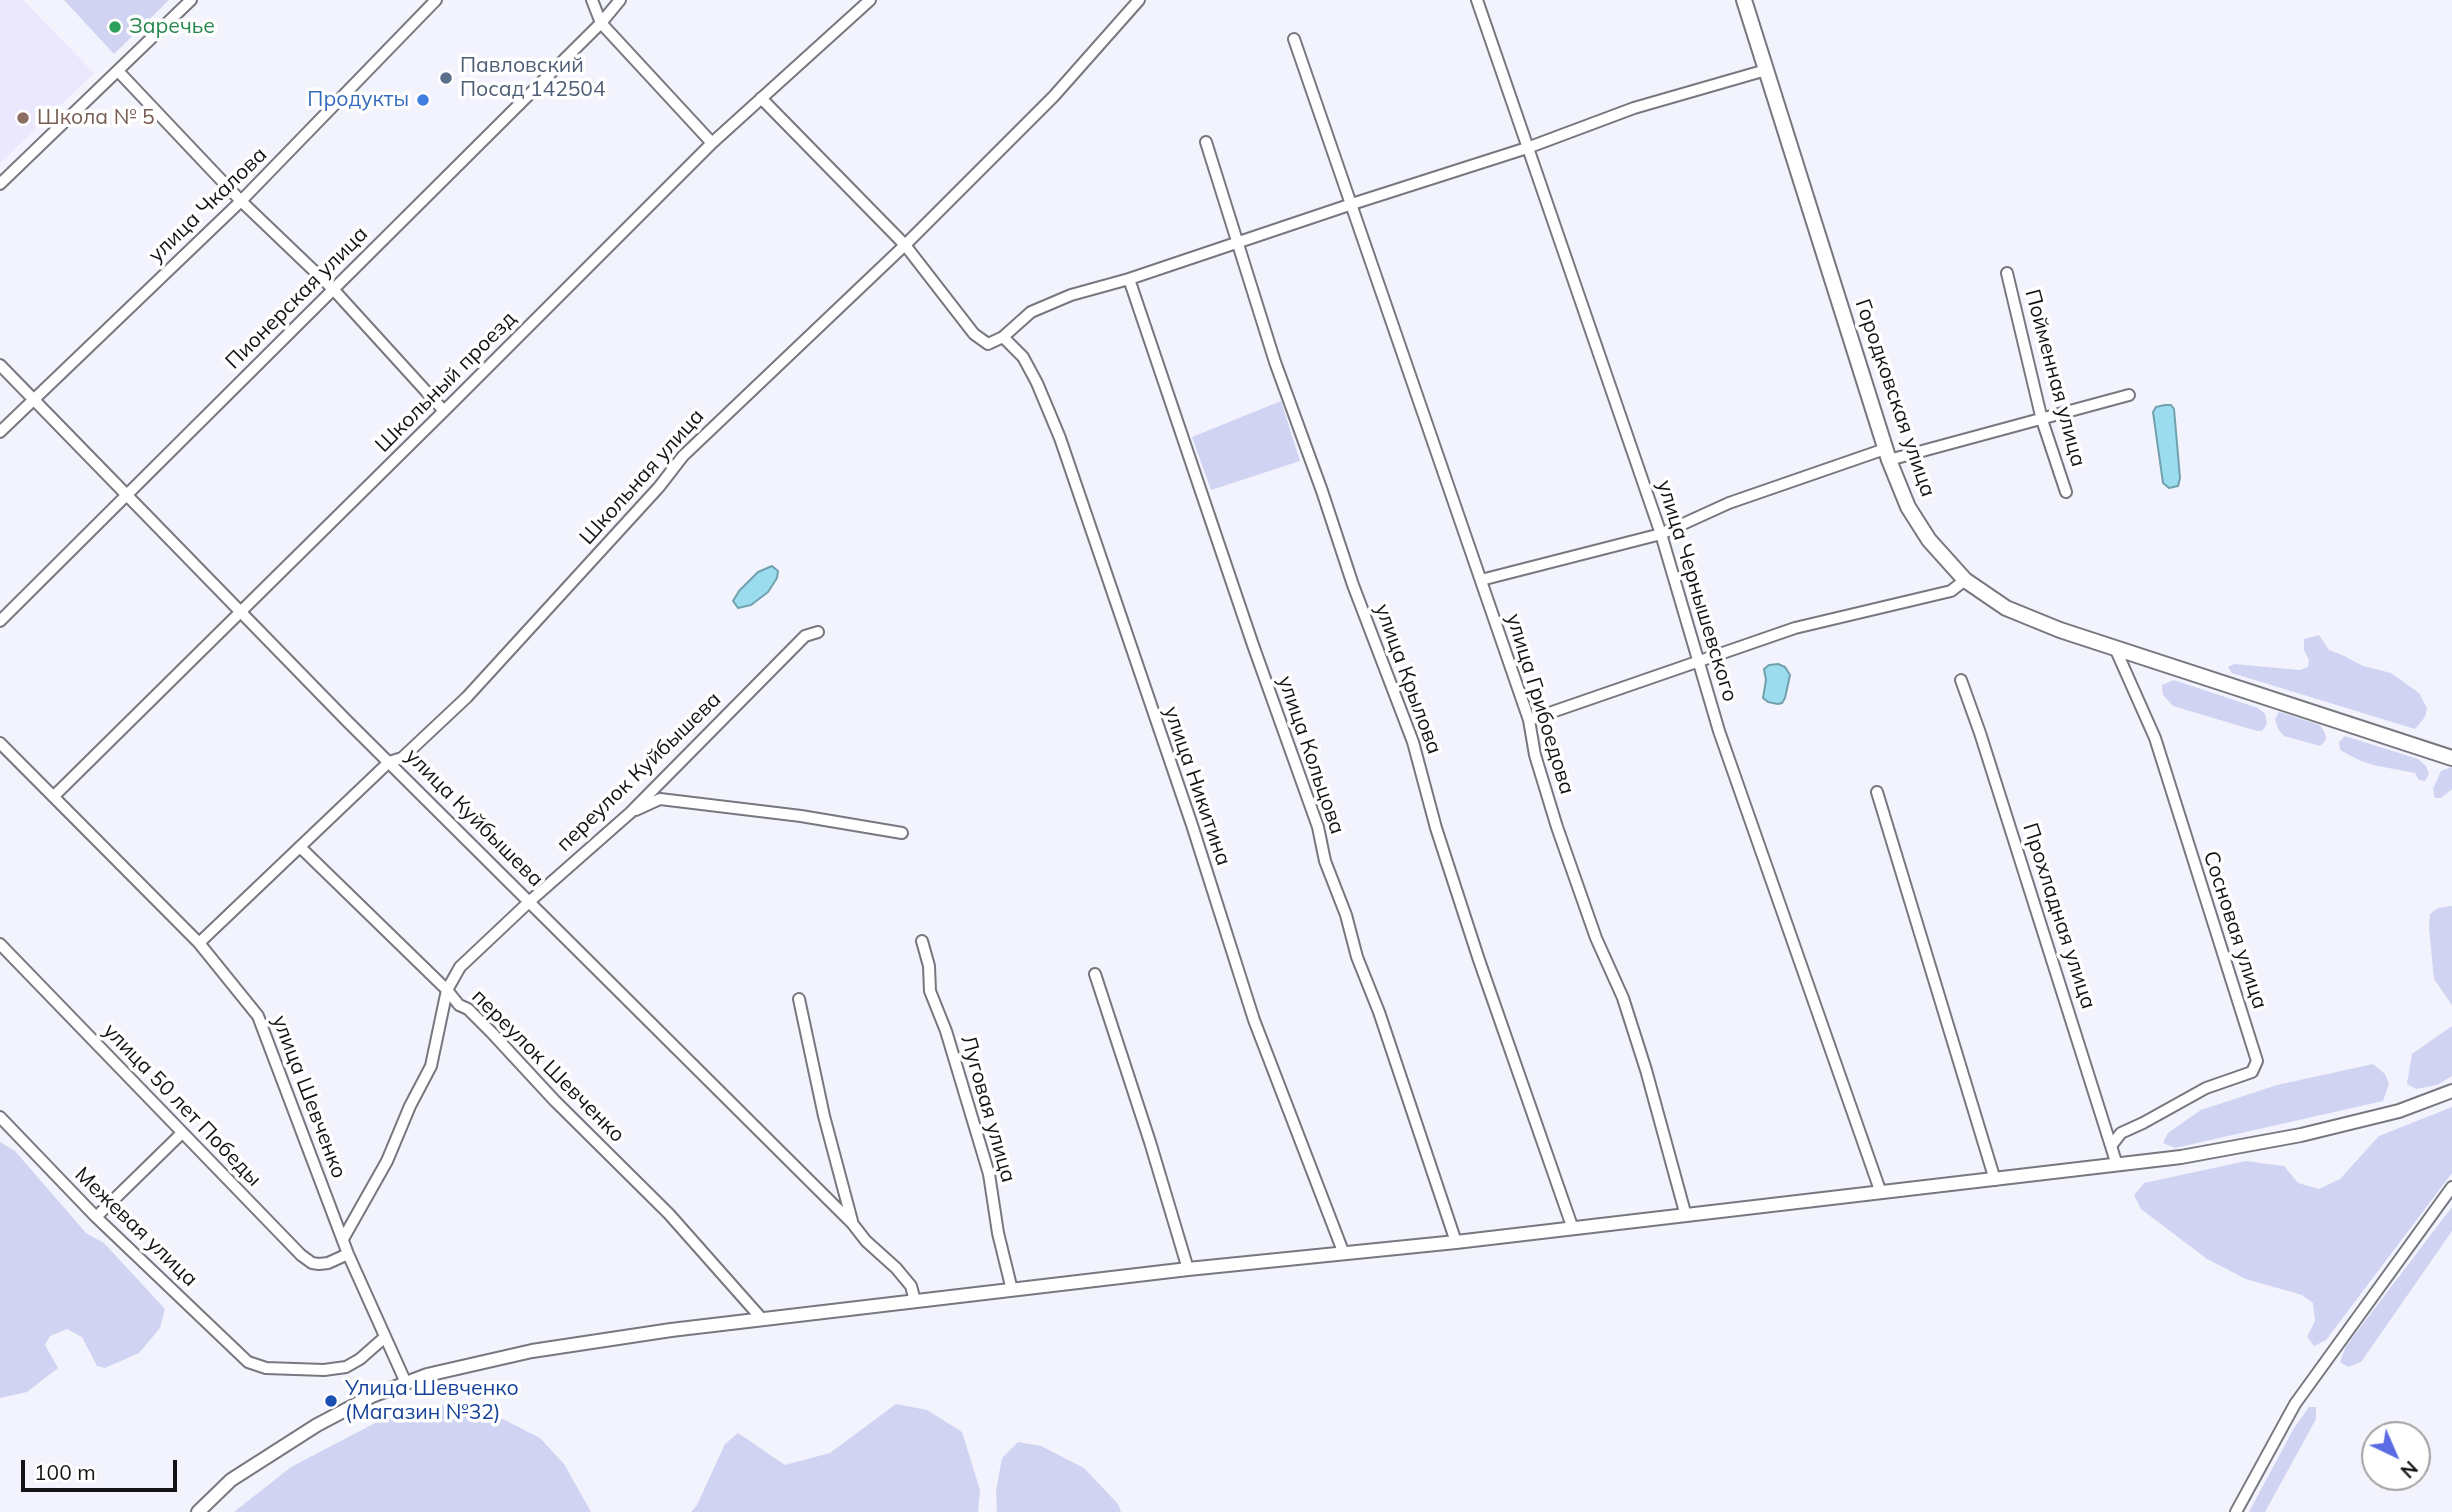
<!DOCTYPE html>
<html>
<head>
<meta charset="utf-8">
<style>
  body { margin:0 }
  #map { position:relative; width:2452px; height:1512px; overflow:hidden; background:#f2f3fc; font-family:Mulish,sans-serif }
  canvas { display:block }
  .north { position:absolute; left:2361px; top:1421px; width:70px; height:70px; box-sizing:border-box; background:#fff; border:2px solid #a1a1a2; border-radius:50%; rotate:136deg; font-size:19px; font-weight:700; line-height:28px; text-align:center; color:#141417 }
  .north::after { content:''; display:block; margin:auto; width:24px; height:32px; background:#5c6ce4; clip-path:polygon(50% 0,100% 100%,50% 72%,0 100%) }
  .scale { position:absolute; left:21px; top:1460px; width:156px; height:32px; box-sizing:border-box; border:4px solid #141417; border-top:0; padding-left:9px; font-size:21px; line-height:24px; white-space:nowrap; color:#141417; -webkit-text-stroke:5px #fff; paint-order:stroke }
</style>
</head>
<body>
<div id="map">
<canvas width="2452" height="1512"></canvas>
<div class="north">N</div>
<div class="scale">100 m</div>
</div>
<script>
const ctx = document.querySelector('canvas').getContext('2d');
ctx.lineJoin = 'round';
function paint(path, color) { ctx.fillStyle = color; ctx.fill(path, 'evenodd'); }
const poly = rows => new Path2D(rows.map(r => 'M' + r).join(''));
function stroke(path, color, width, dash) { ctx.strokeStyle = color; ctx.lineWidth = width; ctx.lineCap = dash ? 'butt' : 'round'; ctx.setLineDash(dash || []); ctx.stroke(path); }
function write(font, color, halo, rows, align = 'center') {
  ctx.font = font + ' Mulish,sans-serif'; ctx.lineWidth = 7; ctx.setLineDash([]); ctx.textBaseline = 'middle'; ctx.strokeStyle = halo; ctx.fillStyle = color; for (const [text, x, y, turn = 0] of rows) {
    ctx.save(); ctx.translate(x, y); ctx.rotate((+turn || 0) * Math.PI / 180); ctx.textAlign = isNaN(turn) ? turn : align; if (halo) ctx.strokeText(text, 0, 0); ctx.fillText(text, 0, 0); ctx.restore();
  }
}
paint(poly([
  [0,0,23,0,94,73,0,163]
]), '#ebe7fd');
paint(poly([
  [64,0,169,0,114,54],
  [1281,401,1300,461,1211,490,1192,437],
  [2319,635,2329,650,2342,655,2363,666,2391,673,2419,693,2427,708,2425,717,2415,729,2232,673,2228,667,2234,664,2300,670,2308,667,2309,660,2304,650,2304,639],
  [2174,680,2258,708,2265,714,2267,724,2262,731,2257,731,2173,706,2163,695,2162,685],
  [2279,712,2320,725,2325,733,2326,740,2320,746,2284,736,2278,729,2275,719],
  [2345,736,2418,759,2426,766,2429,774,2425,781,2419,780,2415,773,2373,765,2359,760,2340,750,2339,742],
  [2452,767,2452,789,2441,798,2435,798,2433,789,2441,771],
  [2452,906,2452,1005,2434,979,2429,927,2430,914,2438,908],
  [2452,1026,2452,1076,2437,1085,2416,1089,2407,1084,2412,1054],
  [2373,1064,2385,1074,2389,1084,2383,1101,2175,1148,2163,1143,2168,1133,2201,1110,2277,1085],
  [2452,1107,2452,1173,2326,1340,2314,1346,2307,1337,2315,1321,2313,1303,2302,1295,2246,1279,2207,1259,2141,1209,2134,1195,2144,1183,2246,1161,2284,1166,2298,1183,2319,1189,2340,1179,2379,1136],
  [0,1142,15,1151,86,1233,104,1243,165,1309,160,1328,139,1353,105,1368,97,1366,82,1337,67,1329,50,1336,45,1345,58,1368,27,1392,0,1398],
  [2452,1207,2452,1231,2361,1362,2348,1367,2340,1362,2346,1346],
  [453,1403,487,1411,540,1438,564,1464,591,1512,234,1512,291,1467,381,1420],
  [896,1404,927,1410,962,1432,980,1490,978,1512,691,1512,697,1505,725,1444,738,1433,785,1465,830,1453],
  [2309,1407,2316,1407,2316,1419,2265,1512,2249,1512,2294,1428],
  [1018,1442,1041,1446,1084,1468,1118,1504,1121,1512,997,1512,996,1491,1002,1458]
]), '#d0d3f2');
const water = poly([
  [2165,405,2171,405,2174,409,2180,478,2178,486,2169,488,2163,483,2153,412,2156,407,2165,405],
  [772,566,778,571,777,578,768,592,751,605,738,608,733,601,739,591,758,572,772,566],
  [1778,664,1785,667,1790,675,1785,698,1782,703,1778,704,1768,702,1763,698,1766,680,1764,669,1769,665,1778,664]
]);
paint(water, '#9bddef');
stroke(water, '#72a1ae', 2);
const minor = poly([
  [592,0,601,23,712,143],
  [1477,0,1661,534,1719,731,1881,1193],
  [1294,39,1529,720,1535,755,1557,827,1596,938,1623,998,1646,1070,1686,1216],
  [118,71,241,201,333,289,444,411],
  [761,98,905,245,974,334,988,344,1003,337,1031,312,1071,295,1129,279,1352,204,1527,148,1634,108,1766,70],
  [1206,142,1275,362,1322,491,1353,585,1413,742,1436,828,1479,960,1573,1229],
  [0,184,191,0],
  [2007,273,2042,420,2066,492],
  [1129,279,1253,645,1318,827,1325,861,1346,915,1357,957,1379,1012,1456,1242],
  [1003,337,1023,357,1037,383,1060,438,1192,825,1254,1020,1344,1254],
  [0,365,346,720,852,1223,866,1241,896,1268,911,1286,915,1301],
  [0,432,241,201,436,0],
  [1889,460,2129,395],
  [1481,580,1661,534,1729,503,1885,449],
  [0,621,601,23,620,0],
  [1961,680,1980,733,2117,1165],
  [1529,720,1795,628,1951,591,1965,580],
  [0,743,199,943,258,1016,348,1254,406,1383],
  [1877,792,1995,1180],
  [54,796,444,411,712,143,870,0],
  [636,810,660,799,801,816,902,833],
  [300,847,447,990,459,1005,468,1009,492,1033,554,1100,669,1214,762,1319],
  [922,941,929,966,930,991,946,1031,989,1174,998,1233,1012,1290],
  [199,943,389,762,402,758,467,697,659,487,683,456,905,245,1054,96,1139,0],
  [0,944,301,1255,312,1263,319,1264,328,1263,348,1254],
  [1095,974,1150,1142,1188,1269],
  [799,999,824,1116,852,1221],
  [0,1117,96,1217,248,1362,266,1368,324,1370,346,1367,360,1359,385,1337],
  [2111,1146,2121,1133,2143,1123,2206,1088,2252,1072,2257,1061,2155,738,2115,648],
  [96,1217,182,1133],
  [343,1239,387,1161,410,1106,431,1066,447,990,460,967,530,901,630,813,805,636,818,632],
  [2236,1512,2295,1404,2452,1187]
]);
const tertiary = poly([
  [198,1512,231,1480,317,1425,372,1396,427,1375,532,1351,671,1330,1188,1269,1456,1242,2181,1157,2301,1135,2399,1111,2452,1091]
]);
const secondary = poly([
  [1744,0,1889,460,1908,507,1929,540,1965,580,2006,608,2060,630,2452,758]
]);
stroke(minor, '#77787f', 14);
stroke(tertiary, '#77787f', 16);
stroke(secondary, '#77787f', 18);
stroke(minor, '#fff', 10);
stroke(tertiary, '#fff', 12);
stroke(secondary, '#fff', 14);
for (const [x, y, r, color] of [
  [115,27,7,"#2e9e5b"],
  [446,78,7,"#5c6f8a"],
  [423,100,7,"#3f7fe0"],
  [23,118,7,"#8d6e63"],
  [331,1401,7,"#1a4fb4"]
]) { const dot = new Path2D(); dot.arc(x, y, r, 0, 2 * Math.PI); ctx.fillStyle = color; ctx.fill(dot); stroke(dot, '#fff', 2.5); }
write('21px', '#27864d', '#fff', [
  ["Заречье",129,27]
], 'left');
write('21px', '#4e5e75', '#fff', [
  ["Павловский",460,66],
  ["Посад 142504",460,90]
], 'left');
write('21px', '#366cbe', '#fff', [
  ["Продукты",409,100]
], 'right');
write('21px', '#785e54', '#fff', [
  ["Школа № 5",37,118]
], 'left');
write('21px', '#141417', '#fff', [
  ["улица Чкалова",208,205,-44],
  ["Пионерская улица",297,298,-45],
  ["Пойменная улица",2055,378,75],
  ["Школьный проезд",446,382,-45],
  ["Городковская улица",1895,398,71],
  ["Школьная улица",642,477,-48],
  ["улица Чернышевского",1697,591,73],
  ["улица Крылова",1408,679,70],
  ["улица Грибоедова",1540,704,73],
  ["улица Кольцова",1311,755,71],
  ["переулок Куйбышева",639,772,-44],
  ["улица Никитина",1197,786,71],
  ["улица Куйбышева",474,818,45],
  ["Прохладная улица",2059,916,72],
  ["Сосновая улица",2235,930,72],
  ["переулок Шевченко",548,1066,45],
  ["улица Шевченко",309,1097,69],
  ["улица 50 лет Победы",182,1105,46],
  ["Луговая улица",988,1109,74],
  ["Межевая улица",136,1227,44]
]);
write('21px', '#164399', '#fff', [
  ["Улица Шевченко",345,1389],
  ["(Магазин №32)",345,1413]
], 'left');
</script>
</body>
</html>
